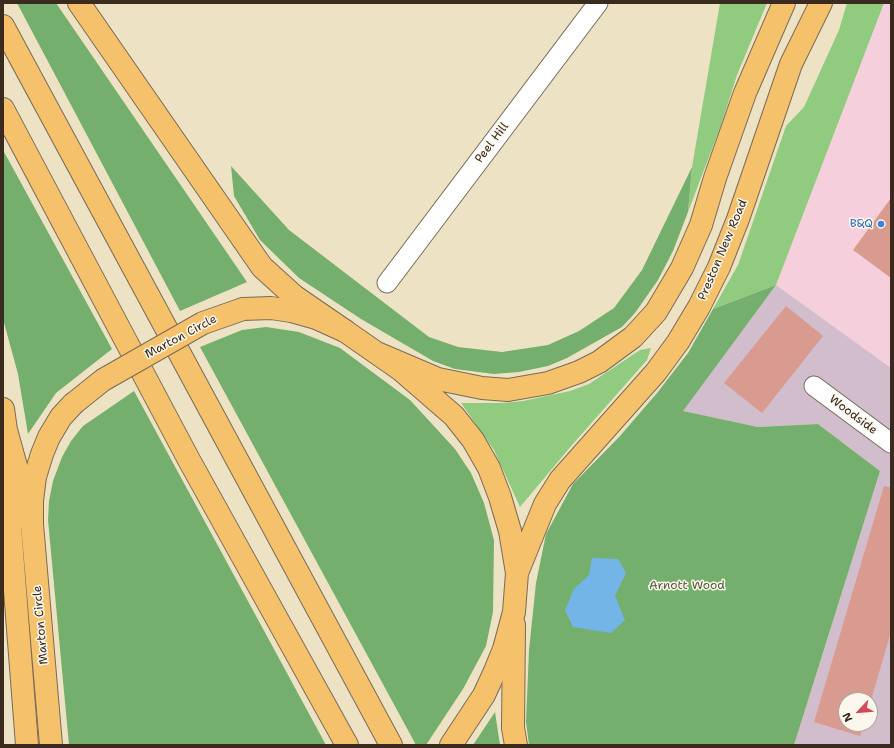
<!DOCTYPE html>
<html>
<head>
<meta charset="utf-8">
<style>
  body { margin:0 }
  #map { position:relative; width:894px; height:748px; overflow:hidden; background:#ede3c4; font-family:"Shantell Sans",sans-serif }
  canvas { display:block }
  .frame { position:absolute; inset:0; border:4px solid #3b2a1e; pointer-events:none }
  .north { position:absolute; left:838px; top:692px; width:40px; height:40px; box-sizing:border-box; background:#fbf7ec; border:1px solid #aea59a; border-radius:50%; rotate:244deg; font-size:11px; font-weight:700; line-height:16px; text-align:center; color:#3b2a1e }
  .north::after { content:''; display:block; margin:auto; width:14px; height:18px; background:#d1495b; clip-path:polygon(50% 0,100% 100%,50% 72%,0 100%) }
</style>
</head>
<body>
<div id="map">
<canvas width="894" height="748"></canvas>
<div class="frame"></div>
<div class="north">N</div>
</div>
<script>
const ctx = document.querySelector('canvas').getContext('2d');
ctx.lineJoin = 'round';
function paint(path, color) { ctx.fillStyle = color; ctx.fill(path, 'evenodd'); }
const poly = rows => new Path2D(rows.map(r => 'M' + r).join(''));
function stroke(path, color, width, dash) { ctx.strokeStyle = color; ctx.lineWidth = width; ctx.lineCap = dash ? 'butt' : 'round'; ctx.setLineDash(dash || []); ctx.stroke(path); }
function write(font, color, halo, rows, align = 'center') {
  ctx.font = font + ' "Shantell Sans",sans-serif'; ctx.lineWidth = 3; ctx.setLineDash([]); ctx.textBaseline = 'middle'; ctx.strokeStyle = halo; ctx.fillStyle = color; for (const [text, x, y, turn = 0] of rows) {
    ctx.save(); ctx.translate(x, y); ctx.rotate((+turn || 0) * Math.PI / 180); ctx.textAlign = isNaN(turn) ? turn : align; if (halo) ctx.strokeText(text, 0, 0); ctx.fillText(text, 0, 0); ctx.restore();
  }
}
paint(poly([
  [884,3,891,3,891,368,776,285]
]), '#f5cfdc');
paint(poly([
  [776,285,891,368,891,745,794,745,880,471,818,424,758,427,682,411],
  [846,700,870,700,870,724,846,724]
]), '#d1bdcc');
paint(poly([
  [720,3,767,3,737,75,721,125,688,212,692,167],
  [847,3,884,3,776,285,713,309,738,265,786,126,804,107,839,30],
  [651,348,647,360,572,445,520,507,494,450,461,403,502,403,523,401,570,391,589,384,640,350]
]), '#90cb7f');
paint(poly([
  [17,3,56,3,247,282,180,311],
  [3,150,112,349,56,393,28,434,18,374,3,319],
  [231,166,289,230,429,337,458,347,502,352,548,345,579,331,614,308,642,270,692,167,688,212,673,251,658,280,635,313,622,327,567,358,548,366,519,372,494,374,455,369,433,361,361,319,299,278,260,240,234,196],
  [776,285,683,411,758,427,818,424,880,471,794,745,529,745,526,722,529,650,536,583,546,534,573,484,620,436,657,393,688,353,713,309],
  [266,327,299,332,340,348,410,400,455,449,471,473,484,503,494,540,493,612,486,646,463,689,426,745,416,745,200,347,242,330],
  [134,391,326,745,69,745,48,520,49,501,53,481,62,457,71,441,83,426],
  [495,712,500,745,473,745]
]), '#74af6e');
paint(poly([
  [592,558,618,559,626,573,615,596,625,620,611,633,573,627,565,610,574,589,589,575]
]), '#74b5e8');
paint(poly([
  [891,198,891,278,853,250],
  [786,306,823,336,762,413,724,383],
  [884,486,891,488,891,632,871,700,846,700,846,724,864,724,860,736,814,722]
]), '#d99b8f');
const minor = poly([
  [387,283,598,3],
  [814,386,891,443]
]);
const primary = poly([
  [514,625,513,728,516,745]
]);
const trunk = poly([
  [243,309,271,308,291,311,316,318,345,331,401,370,454,416,473,440,489,468,500,497,510,531,517,573,514,612,504,649,495,671,484,695,451,745],
  [377,353,438,379,482,388,508,390,548,383,579,372,599,362,633,337,656,312,682,268,701,225,715,178,745,93,784,3],
  [517,573,545,504,560,480,656,372,678,342,699,307,719,267,738,219,791,64,821,3],
  [51,745,32,524,32,501,35,477,42,454,49,437,61,417,73,404]
]);
const motorway = poly([
  [79,3,262,267,294,296,345,331],
  [3,26,391,745],
  [3,109,189,460,347,745],
  [3,409,6,430,32,524],
  [6,430,8,500,27,745]
]);
stroke(minor, '#796b58', 21);
stroke(primary, '#796b58', 24);
stroke(trunk, '#796b58', 24);
stroke(motorway, '#796b58', 24);
stroke(minor, '#fff', 19);
stroke(primary, '#f5c16b', 22);
stroke(trunk, '#f5c16b', 22);
stroke(motorway, '#f5c16b', 22);
const trunkBridge = poly([
  [73,404,103,380,203,323,243,309]
]);
stroke(trunkBridge, '#796b58', 24, []);
stroke(trunkBridge, '#f5c16b', 22);
for (const [x, y, r, color] of [
  [881,224,4,"#3f7fe0"]
]) { const dot = new Path2D(); dot.arc(x, y, r, 0, 2 * Math.PI); ctx.fillStyle = color; ctx.fill(dot); stroke(dot, '#fbf7ec', 1.5); }
write('12px', '#3b2a1e', '#fbf7ec', [
  ["Peel Hill",492,143,-53],
  ["Preston New Road",723,250,-67],
  ["Marton Circle",181,337,-28],
  ["Woodside",853,415,37],
  ["Marton Circle",41,625,-95]
]);
write('12px', '#366cbe', '#fbf7ec', [
  ["B&Q",873,224]
], 'right');
write('12px', '#545a3b', '#fbf7ec', [
  ["Arnott Wood",687,586]
]);
</script>
</body>
</html>
